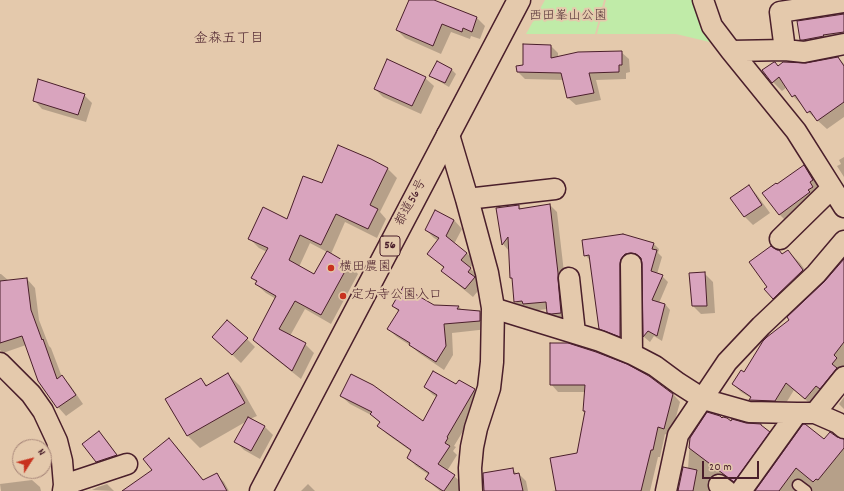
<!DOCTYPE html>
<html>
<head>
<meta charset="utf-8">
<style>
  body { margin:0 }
  #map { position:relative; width:844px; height:491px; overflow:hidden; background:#e4c9ac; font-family:Dekko,sans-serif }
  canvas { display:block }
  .north { position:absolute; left:12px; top:439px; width:40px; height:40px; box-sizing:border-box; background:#e4c9ac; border:1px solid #a68578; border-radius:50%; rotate:54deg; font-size:11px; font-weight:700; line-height:16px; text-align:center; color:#4a1f2b }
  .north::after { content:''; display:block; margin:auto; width:14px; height:18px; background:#c8321e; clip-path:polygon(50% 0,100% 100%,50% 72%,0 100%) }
  .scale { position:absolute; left:702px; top:461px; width:57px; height:18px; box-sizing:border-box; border:2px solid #4a1f2b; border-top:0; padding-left:5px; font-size:12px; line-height:14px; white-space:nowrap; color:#4a1f2b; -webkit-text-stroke:3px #e4c9ac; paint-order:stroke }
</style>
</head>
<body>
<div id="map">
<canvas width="844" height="491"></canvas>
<div class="north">N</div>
<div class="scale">20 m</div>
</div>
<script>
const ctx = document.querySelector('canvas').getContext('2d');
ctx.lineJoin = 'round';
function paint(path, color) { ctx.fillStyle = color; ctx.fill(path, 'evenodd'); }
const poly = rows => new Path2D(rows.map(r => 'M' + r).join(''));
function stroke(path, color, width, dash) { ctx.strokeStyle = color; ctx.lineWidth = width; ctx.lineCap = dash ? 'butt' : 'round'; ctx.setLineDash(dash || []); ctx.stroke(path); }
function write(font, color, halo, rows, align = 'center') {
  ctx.font = font + ' Dekko,"Klee One",sans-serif'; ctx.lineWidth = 4; ctx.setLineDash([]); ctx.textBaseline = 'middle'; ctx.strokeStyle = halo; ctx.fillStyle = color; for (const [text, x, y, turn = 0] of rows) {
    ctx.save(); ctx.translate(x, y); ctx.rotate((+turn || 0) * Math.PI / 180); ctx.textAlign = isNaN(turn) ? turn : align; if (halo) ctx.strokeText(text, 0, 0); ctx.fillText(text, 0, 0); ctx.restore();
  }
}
paint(poly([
  [545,0,604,0,595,34,526,34],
  [606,0,695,0,718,44,676,34,597,34]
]), '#c0eba8');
paint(poly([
  [410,0,432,0,477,18,485,26,480,39,471,36,470,39,451,32,441,54,405,38,397,30],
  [844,15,844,39,808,46,801,40],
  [551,46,558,53,558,58,621,52,629,59,630,72,626,73,626,79,596,80,601,100,576,105,568,98,564,80,525,79,518,72,524,66],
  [838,58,844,64,844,117,827,129,808,112,793,96,787,87,782,91,773,82,775,63,778,66,806,64],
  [437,62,452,70,456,74,449,87,435,79,431,75],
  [425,78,434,86,421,114,383,97,375,89],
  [84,95,92,103,86,122,42,109,34,100],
  [844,157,844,177,837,166,841,164,839,160],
  [804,167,812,175,821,188,788,223,780,215,777,185],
  [388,169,397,178,380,212,386,219,377,238,345,222,331,254,349,264,358,274,331,324,305,309,290,336,305,344,314,353,301,379,263,349,254,340,276,299,266,293,256,284,257,283,253,278,267,252,259,248,250,239,287,220,323,184],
  [310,243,327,252,314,275,299,267],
  [749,186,757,195,770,213,753,225,745,217,732,198],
  [550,205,557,212,565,281,568,320,555,319,548,312,547,309,531,311,528,308,522,309,515,301,514,281,511,278,509,251,503,244,497,209,518,206,522,209],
  [454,220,462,229,454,244,467,253,475,262,470,268,479,277,477,280,482,286,473,297,451,279,442,271,444,268,428,254,439,241,434,238,426,230],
  [653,243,659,249,658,253,662,257,657,274,662,276,668,282,659,303,665,304,670,310,662,341,654,336,650,342,644,337,643,263,642,259,638,258,626,342,606,334,600,328,590,260,585,255],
  [788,251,800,263,815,283,785,311,773,299,783,255],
  [844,260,844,377,813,406,794,390,783,408,757,407,750,400,751,398,741,392,733,384,825,283],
  [704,273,713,282,715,313,701,314,693,306],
  [0,274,1,274,9,281,27,279,35,288,39,320,49,346,51,348,62,377,70,385,83,404,66,416,58,407,26,345,3,353,0,350],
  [393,306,459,307,463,311,480,312,488,320,488,329,452,333,453,355,444,370,419,353,411,346,397,337,388,329,399,312],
  [247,339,255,347,241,363,222,345],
  [551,344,673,394,680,402,671,436,665,434,660,457,658,457,650,491,552,491,556,490,578,454,586,412,584,411,586,392,558,392,551,384],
  [228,374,240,386,257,416,250,419,265,427,273,435,260,459,244,450,236,442,247,421,200,448,188,436,201,380,208,386],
  [456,386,474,390,483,398,454,446,456,447,453,451,457,455,447,471,454,476,463,484,458,491,440,491,435,487,427,479,429,475,416,466,408,458,412,452,387,434,379,426,380,423,373,416,350,404,341,396,423,423,437,397,433,395,425,387],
  [844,397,844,409,839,404],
  [722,419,731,422,761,425,777,440,735,483,729,481,715,491,678,491,688,469,690,439],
  [99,432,107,441,124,464,105,470,97,462],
  [836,438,844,440,844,491,813,491,813,490,808,486,804,486,800,491,756,491,825,440],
  [169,439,177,447,204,481,216,474,224,482,229,491,124,491,154,471],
  [512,469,517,474,519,474,526,481,528,491,485,491],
  [32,480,40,487,41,491,1,491,0,484],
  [107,484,114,491,92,490,98,487],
  [308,484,315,491,301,491]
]), '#0003');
const building = poly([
  [409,0,434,0,477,17,472,32,463,28,462,32,442,24,433,46,396,30,409,0],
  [844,14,844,32,823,35,824,36,803,40,800,40,797,21,844,14],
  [523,44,551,45,551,58,578,52,622,51,622,65,619,65,619,72,589,73,594,93,567,98,561,73,517,72,516,66,523,65,523,44],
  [838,57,844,66,844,102,817,121,810,111,807,113,795,95,792,97,779,77,772,83,762,70,774,62,775,62,778,66,783,62,806,63,838,57],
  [387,59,426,77,412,106,374,89,387,59],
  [437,61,452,69,445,83,429,76,437,61],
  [38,79,85,94,78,115,33,101,38,79],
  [338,145,371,159,388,168,370,205,378,209,368,229,336,214,321,245,300,235,289,260,314,274,327,251,349,264,321,315,295,301,279,329,306,343,292,371,253,340,276,296,255,284,257,281,251,278,268,248,248,239,263,207,287,219,303,176,322,183,338,145],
  [804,165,813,180,810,182,813,187,808,190,810,192,779,215,762,193,776,183,777,184,804,165],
  [749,185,762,205,744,217,730,198,749,185],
  [550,204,558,273,558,279,561,313,551,314,547,313,546,302,523,304,522,301,514,302,512,278,510,278,508,237,502,245,496,208,519,205,519,209,550,204],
  [435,210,454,220,446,236,467,253,461,260,471,268,468,272,475,277,465,289,441,271,444,267,427,254,439,238,425,230,435,210],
  [623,234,654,243,652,249,657,250,651,271,663,275,652,300,665,304,657,336,648,331,643,337,642,264,641,258,636,254,631,253,625,254,621,259,620,264,620,337,599,329,589,255,584,256,582,240,623,234],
  [771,246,777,250,779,250,782,254,788,250,803,270,773,299,764,289,767,287,749,262,771,246],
  [844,259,844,342,834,355,837,358,832,364,837,368,820,389,816,386,805,399,786,383,775,401,749,400,751,397,732,384,741,370,744,372,763,341,767,337,789,320,787,317,824,282,844,259],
  [705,272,707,306,692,306,689,273,705,272],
  [27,278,31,310,42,340,43,339,57,379,62,375,76,395,57,408,38,381,22,336,0,343,0,281,27,278],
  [403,287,434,305,459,306,457,309,480,311,480,321,444,324,446,346,436,362,409,345,410,343,387,329,399,310,392,306,403,287],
  [227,320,248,338,232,355,212,337,227,320],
  [550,343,568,343,596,352,627,364,649,376,673,394,664,429,658,427,653,450,651,450,641,491,556,491,550,458,577,453,585,411,583,411,585,385,550,385,550,343],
  [433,371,456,384,459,380,475,389,447,437,448,438,445,443,450,446,438,464,455,475,444,491,443,491,425,479,429,473,407,458,411,450,377,426,380,422,370,414,372,412,340,396,351,374,373,385,423,421,437,395,424,387,433,371],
  [228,373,245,403,187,436,165,399,201,378,206,386,228,373],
  [707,412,720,416,722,418,723,417,727,418,731,421,732,419,746,423,761,424,761,425,770,432,734,482,689,448,690,438,707,412],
  [248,417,265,426,251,451,234,442,248,417],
  [803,424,805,424,824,439,830,432,837,437,844,439,844,448,818,480,816,479,813,482,796,468,779,491,755,491,803,424],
  [99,431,117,455,96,462,82,444,99,431],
  [169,438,203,480,217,473,227,491,122,491,152,470,143,459,169,438],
  [683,467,697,470,693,491,678,491,683,467],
  [513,468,514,474,519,473,523,491,484,491,483,473,513,468]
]);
paint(building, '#d9a4be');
stroke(building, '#4a1f2b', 1);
const service = poly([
  [798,485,806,491]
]);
const minor = poly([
  [703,0,712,26,731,51,796,131,844,207],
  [785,50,780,12,844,2],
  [731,51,785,50,804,52,844,44],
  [467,199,555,189],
  [780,239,832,188],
  [631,264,632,354],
  [569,278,575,333],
  [493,308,600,341,632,354,655,366,678,383,703,399,749,412,797,413,815,413,838,423,844,428],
  [0,363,31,394,43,411,57,441,62,461,64,485,63,491],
  [815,413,844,377],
  [64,485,127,464],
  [719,485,727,491],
  [666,491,678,435,727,362,761,326,816,274,844,241],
  [741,491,797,413]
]);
const tertiary = poly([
  [448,135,467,199,487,273,493,308,492,362,489,388,476,428,472,447,470,468,471,491]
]);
const primary = poly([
  [261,491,519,0]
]);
stroke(service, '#4a1f2b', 13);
stroke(minor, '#4a1f2b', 23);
stroke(tertiary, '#4a1f2b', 25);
stroke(primary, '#4a1f2b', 25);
stroke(service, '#e4c9ac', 10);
stroke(minor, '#e4c9ac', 20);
stroke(tertiary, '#e4c9ac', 22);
stroke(primary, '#e4c9ac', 22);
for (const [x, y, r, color] of [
  [331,268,4,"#c8321e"],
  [343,296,4,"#c8321e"]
]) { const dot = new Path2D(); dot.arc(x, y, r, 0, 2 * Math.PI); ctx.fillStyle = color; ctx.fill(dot); stroke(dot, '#e4c9ac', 1.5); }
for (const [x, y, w] of [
  [390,246,20]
]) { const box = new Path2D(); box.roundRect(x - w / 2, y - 10, w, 20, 3); ctx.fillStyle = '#e4c9ac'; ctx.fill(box); stroke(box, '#4a1f2b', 1); }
write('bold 12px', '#4a1f2b', null, [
  ["56",390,246]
]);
write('13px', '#563338', '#e4c9ac', [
  ["西田峯山公園",568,17]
]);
write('13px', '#4a1f2b', '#e4c9ac', [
  ["都道56号",412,203,-62]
]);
write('13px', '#4a1f2b', '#e4c9ac', [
  ["横田農園",339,268],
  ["定方寺公園入口",351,296]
], 'left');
write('14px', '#4a1f2b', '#e4c9ac', [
  ["金森五丁目",229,40]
]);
</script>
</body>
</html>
